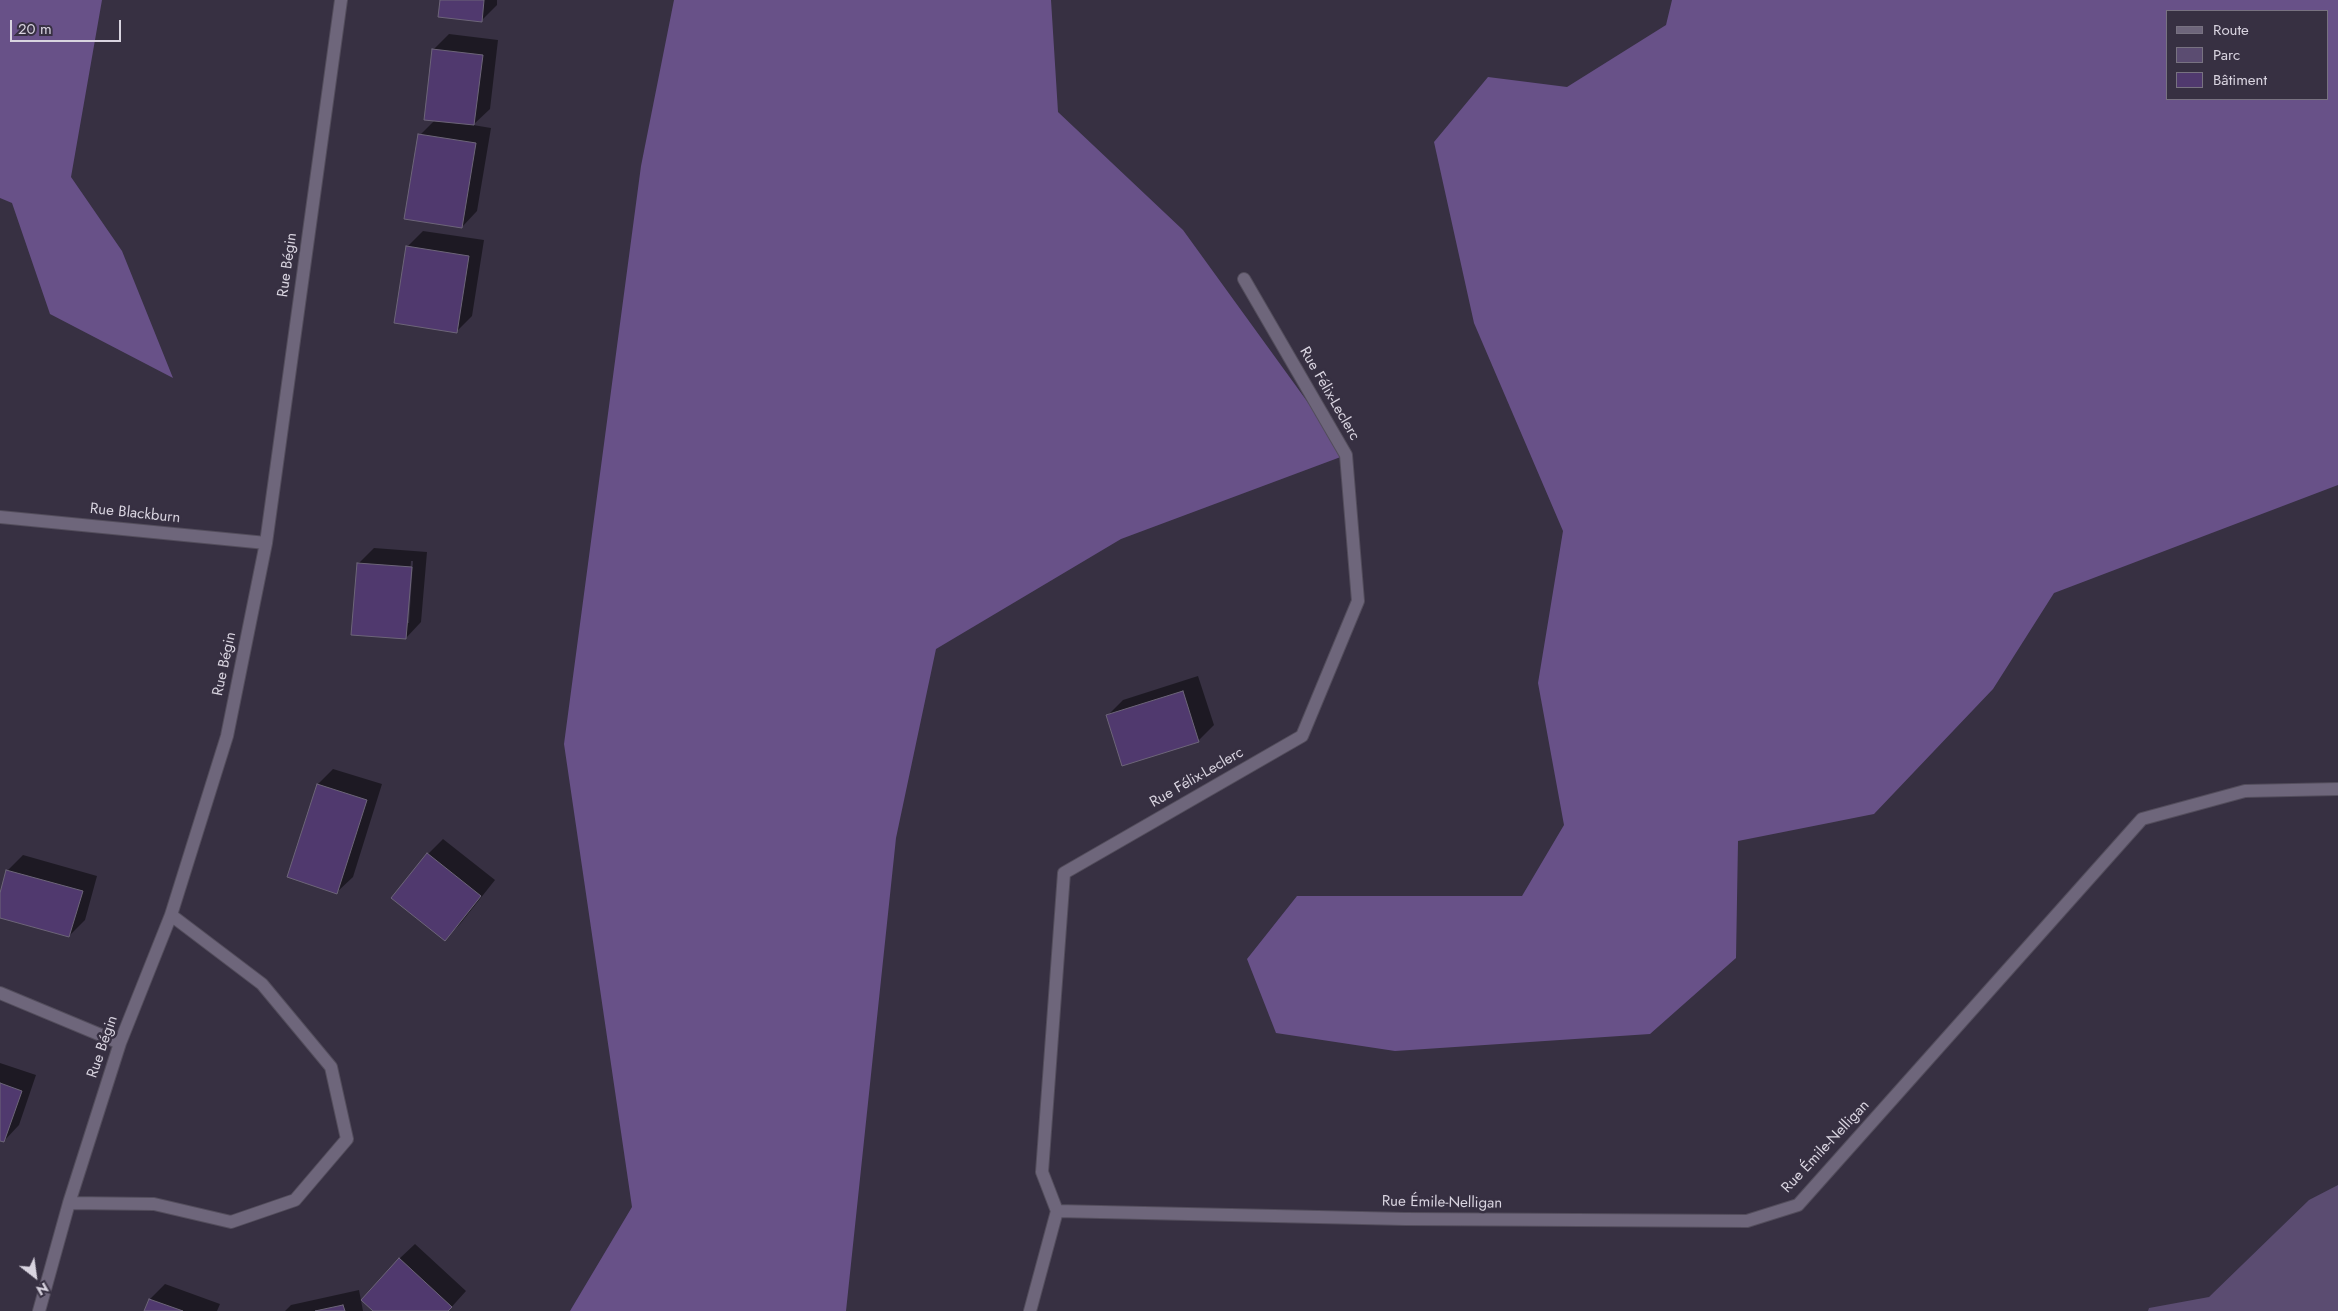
<!DOCTYPE html>
<html>
<head>
<meta charset="utf-8">
<style>
  body { margin:0 }
  #map { position:relative; width:2338px; height:1311px; overflow:hidden; background:#373042; font-family:Jost,sans-serif }
  canvas { display:block }
  .legend { position:absolute; left:2166px; top:10px; width:162px; height:90px; box-sizing:border-box; background:#373042; border:1px solid #787281; margin:0; padding:6px 9px; list-style:none; font-size:15px; color:#d9d4e0 }
  .legend li { display:flex; align-items:center; gap:10px; height:25px }
  .legend b { width:25px; border:1px solid #787281 }
  .north { position:absolute; left:10px; top:1251px; width:50px; height:50px; -webkit-text-stroke:4px #373042; paint-order:stroke; rotate:150deg; font-size:14px; font-weight:700; line-height:20px; text-align:center; color:#d9d4e0 }
  .north::after { content:''; display:block; margin:auto; width:18px; height:22px; background:#d9d4e0; clip-path:polygon(50% 0,100% 100%,50% 72%,0 100%) }
  .scale { position:absolute; left:10px; top:20px; width:111px; height:22px; box-sizing:border-box; border:2px solid #d9d4e0; border-top:0; padding-left:6px; font-size:15px; line-height:18px; white-space:nowrap; color:#d9d4e0; -webkit-text-stroke:4px #373042; paint-order:stroke }
</style>
</head>
<body>
<div id="map">
<canvas width="2338" height="1311"></canvas>
<ul class="legend">
<li><b style="height:6px;background:#6e667b"></b>Route</li>
<li><b style="height:14px;background:#5b4c71"></b>Parc</li>
<li><b style="height:14px;background:#50396e"></b>Bâtiment</li>
</ul>
<div class="north">N</div>
<div class="scale">20 m</div>
</div>
<script>
const ctx = document.querySelector('canvas').getContext('2d');
ctx.lineJoin = 'round';
function paint(path, color) { ctx.fillStyle = color; ctx.fill(path, 'evenodd'); }
const poly = rows => new Path2D(rows.map(r => 'M' + r).join(''));
function stroke(path, color, width, dash) { ctx.strokeStyle = color; ctx.lineWidth = width; ctx.lineCap = dash ? 'butt' : 'round'; ctx.setLineDash(dash || []); ctx.stroke(path); }
function write(font, color, halo, rows, align = 'center') {
  ctx.font = font + ' Jost,sans-serif'; ctx.lineWidth = 5; ctx.setLineDash([]); ctx.textBaseline = 'middle'; ctx.strokeStyle = halo; ctx.fillStyle = color; for (const [text, x, y, turn = 0] of rows) {
    ctx.save(); ctx.translate(x, y); ctx.rotate((+turn || 0) * Math.PI / 180); ctx.textAlign = isNaN(turn) ? turn : align; if (halo) ctx.strokeText(text, 0, 0); ctx.fillText(text, 0, 0); ctx.restore();
  }
}
paint(poly([
  [2338,1185,2338,1311,2148,1311,2149,1308,2209,1297,2309,1200]
]), '#5b4c71');
paint(poly([
  [0,0,102,0,71,177,122,251,173,378,50,314,12,203,0,198],
  [674,0,1051,0,1058,112,1183,230,1346,455,1121,539,936,649,896,838,846,1311,570,1311,632,1207,564,744,641,166],
  [1672,0,2338,0,2338,485,2054,593,1993,689,1874,814,1738,841,1736,958,1650,1034,1395,1051,1276,1033,1247,959,1297,896,1522,896,1564,825,1538,683,1563,531,1474,323,1434,142,1488,77,1567,87,1666,25],
  [2167,11,2327,11,2327,99,2167,99]
]), '#685188');
paint(poly([
  [441,0,497,0,497,5,481,21],
  [449,34,498,40,490,109,473,125,491,128,477,211,462,227,420,135,435,120,433,50],
  [423,231,484,240,472,316,457,331,407,247],
  [374,548,427,552,421,622,406,638,358,564],
  [411,561,413,561,409,623,406,623],
  [1198,676,1214,725,1198,741,1108,715,1123,700],
  [333,769,382,784,353,877,337,892,289,877,318,784],
  [443,839,495,880,460,924,445,939,428,854],
  [23,855,97,876,85,920,69,936,0,916,0,897,8,870],
  [0,1063,36,1075,19,1125,4,1141,0,1139],
  [415,1244,466,1291,448,1311,375,1311,399,1259],
  [165,1284,220,1304,217,1311,145,1311,150,1299],
  [359,1290,363,1311,285,1311,291,1305]
]), '#0007');
const building = poly([
  [440,0,484,0,482,22,438,17,440,0],
  [432,49,483,55,474,125,424,120,432,49],
  [418,134,476,143,462,228,404,219,418,134],
  [406,246,469,256,457,333,394,323,406,246],
  [357,563,412,567,406,639,351,635,357,563],
  [1183,691,1199,742,1122,766,1106,715,1183,691],
  [317,784,367,800,337,894,287,877,317,784],
  [427,853,481,896,445,941,391,898,427,853],
  [6,870,83,891,69,937,0,918,0,893,6,870],
  [0,1083,22,1091,4,1142,0,1141,0,1083],
  [399,1258,452,1307,448,1311,373,1311,361,1300,399,1258],
  [149,1299,183,1311,144,1311,149,1299],
  [343,1305,345,1311,315,1311,343,1305]
]);
paint(building, '#50396e');
stroke(building, '#6d6579', 1);
const minor = poly([
  [0,517,266,543],
  [0,993,120,1043],
  [69,1203,154,1204,231,1222,295,1200,347,1139,331,1067,262,984,171,915],
  [1057,1211,1405,1219,1747,1221,1798,1205,2142,819,2245,791,2338,789],
  [39,1311,69,1203,120,1043,171,915,227,736,266,543,341,0],
  [1030,1311,1057,1211,1042,1172,1064,873,1302,736,1358,601,1346,455,1244,279]
]);
stroke(minor, '#534d5c', 14);
stroke(minor, '#6e667b', 12);
write('15px', '#d9d4e0', '#373042', [
  ["Rue Bégin",288,265,-82],
  ["Rue Félix-Leclerc",1329,394,60],
  ["Rue Blackburn",135,514,6],
  ["Rue Bégin",225,664,-78],
  ["Rue Félix-Leclerc",1197,778,-30],
  ["Rue Bégin",103,1047,-71],
  ["Rue Émile-Nelligan",1826,1147,-47],
  ["Rue Émile-Nelligan",1442,1203,1]
]);
</script>
</body>
</html>
